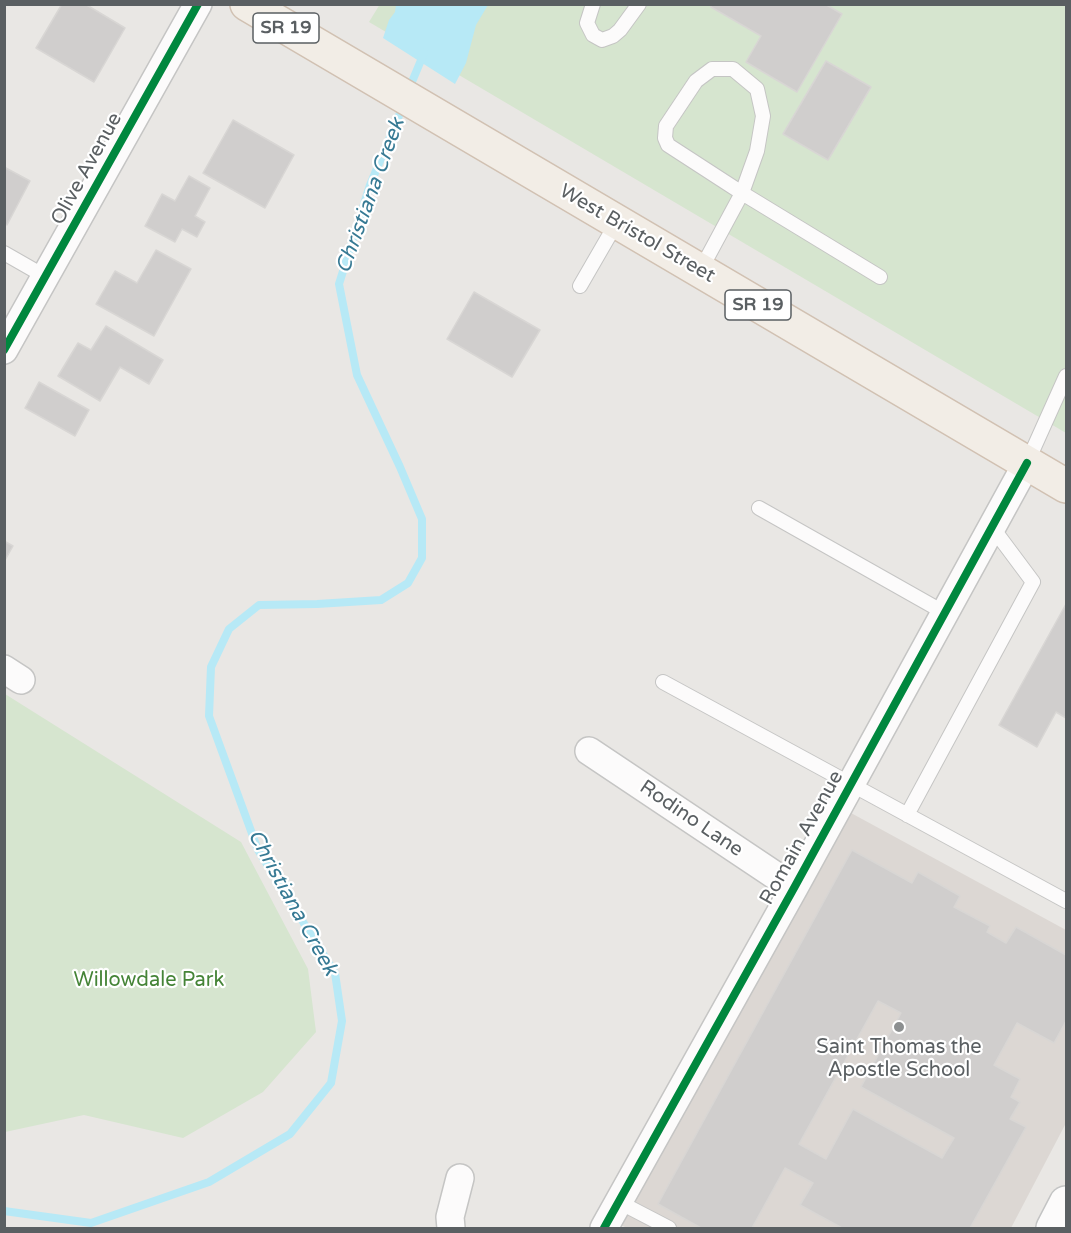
<!DOCTYPE html>
<html>
<head>
<meta charset="utf-8">
<style>
  body { margin:0 }
  #map { position:relative; width:1071px; height:1233px; overflow:hidden; background:#e9e7e4; font-family:"Varela Round",sans-serif }
  canvas { display:block }
  .frame { position:absolute; inset:0; border:6px solid #5a5f62; pointer-events:none }
</style>
</head>
<body>
<div id="map">
<canvas width="1071" height="1233"></canvas>
<div class="frame"></div>
</div>
<script>
const ctx = document.querySelector('canvas').getContext('2d');
ctx.lineJoin = 'round';
function paint(path, color) { ctx.fillStyle = color; ctx.fill(path, 'evenodd'); }
const poly = rows => new Path2D(rows.map(r => 'M' + r).join(''));
function stroke(path, color, width, dash) { ctx.strokeStyle = color; ctx.lineWidth = width; ctx.lineCap = dash ? 'butt' : 'round'; ctx.setLineDash(dash || []); ctx.stroke(path); }
function write(font, color, halo, rows, align = 'center') {
  ctx.font = font + ' "Varela Round",sans-serif'; ctx.lineWidth = 4.5; ctx.setLineDash([]); ctx.textBaseline = 'middle'; ctx.strokeStyle = halo; ctx.fillStyle = color; for (const [text, x, y, turn = 0] of rows) {
    ctx.save(); ctx.translate(x, y); ctx.rotate((+turn || 0) * Math.PI / 180); ctx.textAlign = isNaN(turn) ? turn : align; if (halo) ctx.strokeText(text, 0, 0); ctx.fillText(text, 0, 0); ctx.restore();
  }
}
paint(poly([
  [851,813,1066,930,1066,1123,1011,1228,627,1228,621,1225]
]), '#dcd7d3');
paint(poly([
  [380,4,1066,5,1066,433,369,22],
  [5,694,241,842,308,969,316,1032,263,1092,183,1138,84,1115,5,1132]
]), '#d6e5cf');
paint(poly([
  [396,5,488,5,476,25,466,63,455,84,383,38,389,20,395,12]
]), '#b7e9f6');
stroke(poly([
  [409,89,424,53],
  [4,1211,91,1223,209,1182,290,1134,331,1083,342,1021,335,973,258,850,209,716,211,667,229,629,259,605,317,604,381,600,408,583,422,558,422,519,400,467,357,375,339,284,370,185,403,106]
]), '#b7e9f6', 8);
const building = poly([
  [62,4,85,4,125,28,94,82,36,48,62,4],
  [712,4,825,4,842,14,797,92,746,62,761,36,711,7,712,4],
  [826,61,871,87,828,160,783,134,826,61],
  [233,120,294,155,265,208,203,173,233,120],
  [4,167,30,181,7,225,4,223,4,167],
  [189,176,210,188,195,216,205,222,197,237,182,229,175,242,145,226,162,194,175,201,189,176],
  [156,250,191,269,154,336,96,304,115,271,137,283,156,250],
  [474,292,540,330,512,377,447,339,474,292],
  [106,326,163,360,149,384,120,367,100,401,58,376,78,343,91,350,106,326],
  [39,382,89,410,75,436,25,408,39,382],
  [4,541,13,546,4,562,4,541],
  [1066,604,1066,718,1056,712,1037,747,999,725,1066,604],
  [852,850,912,883,918,872,960,896,954,907,990,926,987,932,1006,943,1016,927,1066,955,1066,1021,1054,1043,1017,1023,994,1065,1020,1079,1011,1097,1020,1102,1010,1119,1026,1127,970,1228,842,1228,800,1205,813,1183,785,1168,752,1228,701,1228,658,1204,852,850],
  [878,1001,901,1013,861,1087,954,1138,942,1158,853,1109,826,1159,799,1144,878,1001]
]);
paint(building, '#d0cecd');
stroke(building, '#d8d6d4', 1.5);
const lane = poly([
  [593,4,587,23,593,35,602,40,613,36,620,30,639,4],
  [4,253,46,277],
  [700,271,742,193,757,151,763,116,757,89,733,69,712,69,696,81,666,126,665,138,668,145,742,193,880,277],
  [580,286,617,222],
  [1027,463,1066,376],
  [759,508,945,613],
  [663,682,1066,901],
  [907,815,1033,582,992,527],
  [619,1202,669,1228]
]);
const street = poly([
  [4,350,198,4],
  [4,669,21,680],
  [589,751,794,888],
  [451,1228,450,1217,460,1178],
  [604,1228,794,888,1027,463]
]);
const secondary = poly([
  [1053,1228,1066,1203]
]);
const primary = poly([
  [247,4,1066,486]
]);
stroke(lane, '#c5c5c4', 16);
stroke(street, '#c5c5c4', 30);
stroke(secondary, '#c3c4c4', 36);
stroke(primary, '#d1c1b2', 36);
stroke(lane, '#fcfbfb', 14);
stroke(street, '#fcfbfb', 27);
stroke(secondary, '#fcfbfb', 33);
stroke(primary, '#f2ede6', 33);
stroke(poly([
  [4,350,198,4],
  [604,1228,794,888,1027,463]
]), '#00873e', 8);
for (const [x, y, r, color] of [
  [899,1027,6,"#8c8f90"]
]) { const dot = new Path2D(); dot.arc(x, y, r, 0, 2 * Math.PI); ctx.fillStyle = color; ctx.fill(dot); stroke(dot, '#fff', 2); }
for (const [x, y, w] of [
  [286,28,66],
  [758,305,66]
]) { const box = new Path2D(); box.roundRect(x - w / 2, y - 15, w, 30, 4.5); ctx.fillStyle = '#fff'; ctx.fill(box); stroke(box, '#5a5f62', 1.5); }
write('bold 18px', '#5a5f62', null, [
  ["SR 19",286,28],
  ["SR 19",758,305]
]);
write('20px', '#5a5f62', '#fff', [
  ["Olive Avenue",87,169,-61],
  ["West Bristol Street",637,234,30],
  ["Rodino Lane",691,819,34],
  ["Romain Avenue",802,838,-61]
]);
write('20px', '#458437', '#fff', [
  ["Willowdale Park",149,981]
]);
write('20px', '#5a5f62', '#fff', [
  ["Saint Thomas the",899,1048],
  ["Apostle School",899,1071]
]);
write('italic 21px', '#377a94', '#fff', [
  ["Christiana Creek",371,196,-70],
  ["Christiana Creek",292,903,61]
]);
</script>
</body>
</html>
